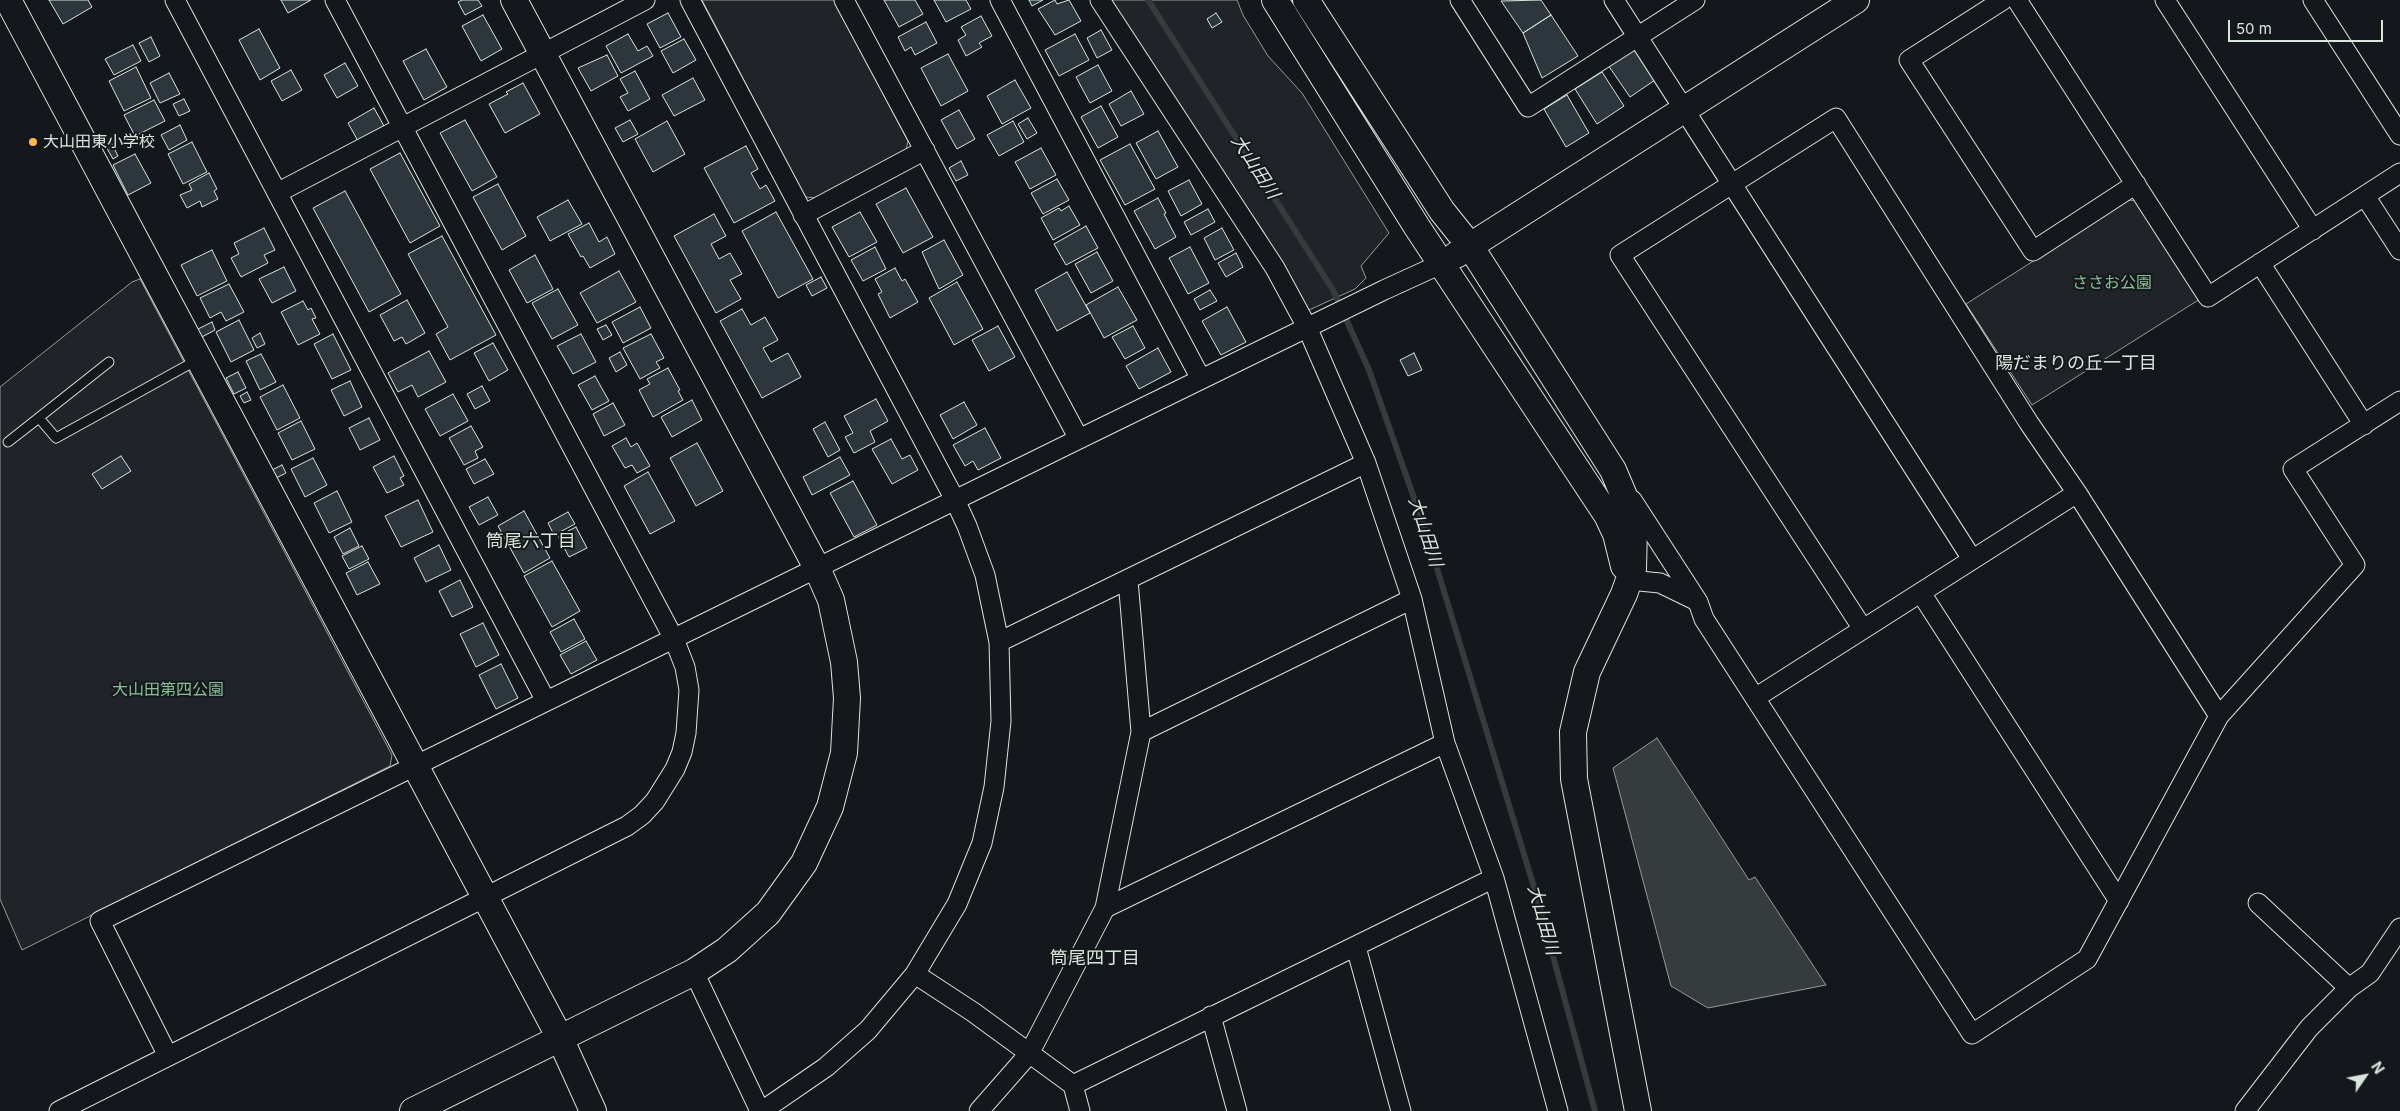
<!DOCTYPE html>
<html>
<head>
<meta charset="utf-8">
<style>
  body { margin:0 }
  #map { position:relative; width:2400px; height:1111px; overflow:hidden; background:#14181c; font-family:Inter,sans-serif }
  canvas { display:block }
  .north { position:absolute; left:2340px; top:1051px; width:50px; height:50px; -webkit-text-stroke:4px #14181c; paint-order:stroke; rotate:57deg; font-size:14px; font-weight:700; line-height:20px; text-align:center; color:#d8e6dc }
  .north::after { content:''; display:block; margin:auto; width:18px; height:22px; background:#d8e6dc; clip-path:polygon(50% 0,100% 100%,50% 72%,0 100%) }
  .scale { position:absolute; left:2228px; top:20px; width:155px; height:22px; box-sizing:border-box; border:2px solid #d8e6dc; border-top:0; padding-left:6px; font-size:15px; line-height:18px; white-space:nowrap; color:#d8e6dc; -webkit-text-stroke:4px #14181c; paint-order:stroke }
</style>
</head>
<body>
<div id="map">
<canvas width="2400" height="1111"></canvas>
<div class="north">N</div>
<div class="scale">50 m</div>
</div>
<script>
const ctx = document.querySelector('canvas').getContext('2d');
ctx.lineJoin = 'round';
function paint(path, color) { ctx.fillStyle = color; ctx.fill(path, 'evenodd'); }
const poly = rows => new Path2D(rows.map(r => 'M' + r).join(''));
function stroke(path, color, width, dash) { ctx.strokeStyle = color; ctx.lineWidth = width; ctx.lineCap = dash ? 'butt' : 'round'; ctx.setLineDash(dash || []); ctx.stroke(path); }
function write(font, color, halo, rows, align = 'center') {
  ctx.font = font + ' Inter,"Noto Sans JP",sans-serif'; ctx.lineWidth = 4; ctx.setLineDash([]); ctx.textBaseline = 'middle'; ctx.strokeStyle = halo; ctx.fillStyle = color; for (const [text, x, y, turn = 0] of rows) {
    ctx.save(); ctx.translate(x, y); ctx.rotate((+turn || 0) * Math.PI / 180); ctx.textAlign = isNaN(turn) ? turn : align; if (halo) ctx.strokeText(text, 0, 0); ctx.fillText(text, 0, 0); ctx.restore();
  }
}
const green = poly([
  [702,0,834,0,908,141,906,150,817,198,805,197,702,0],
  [1111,0,1237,0,1243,15,1268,56,1302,93,1389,233,1361,266,1366,278,1355,289,1309,310,1263,231,1154,69,1111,0],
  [2129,200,2137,201,2200,299,2032,405,1966,304,2129,200],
  [140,279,392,755,390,766,22,950,0,899,0,387,132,282,140,279]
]);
paint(green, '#202428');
stroke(green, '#939e99', 1);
const water = poly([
  [1657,738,1749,880,1755,877,1826,985,1708,1008,1671,986,1613,768,1657,738]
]);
paint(water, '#363b3e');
stroke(water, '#939e99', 1);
stroke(poly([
  [1148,0,1333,290,1369,370,1426,532,1537,897,1595,1111]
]), '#363b3e', 6);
const building = poly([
  [49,0,88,0,92,7,63,24,49,0],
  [281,0,311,0,288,13,281,0],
  [462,0,478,0,482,6,465,15,458,2,462,0],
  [884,0,915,0,923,14,899,27,884,0],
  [934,0,966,0,971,9,946,22,934,0],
  [1029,0,1043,0,1032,6,1029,0],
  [1055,0,1057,4,1069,0,1081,21,1055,35,1038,9,1055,0],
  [1541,0,1551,15,1523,33,1501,1,1541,0],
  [668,13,681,37,660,48,647,24,668,13],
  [1216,13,1222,22,1212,28,1207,19,1216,13],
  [483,15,502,49,481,61,462,26,483,15],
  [1551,15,1578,56,1542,78,1523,33,1551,15],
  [981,16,992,36,979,43,982,47,966,56,958,40,966,35,961,27,981,16],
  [926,22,937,43,915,55,911,47,905,51,898,37,926,22],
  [259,29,280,68,260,80,239,40,259,29],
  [1101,30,1112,50,1097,58,1087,38,1101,30],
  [628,34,638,51,647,46,653,56,621,73,606,46,628,34],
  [1075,34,1089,60,1059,76,1045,50,1075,34],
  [151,37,160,56,149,62,139,43,151,37],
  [684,39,696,60,673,73,661,51,684,39],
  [133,45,141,61,114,75,105,59,133,45],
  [1634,48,1655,80,1630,97,1608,65,1634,48],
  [426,49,447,87,424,100,403,61,426,49],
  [948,54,968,91,941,106,921,68,948,54],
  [607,55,618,76,591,91,578,68,607,55],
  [345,63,358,86,337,98,324,75,345,63],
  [1098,65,1112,91,1090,103,1076,77,1098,65],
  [136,67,151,98,124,111,109,81,136,67],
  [291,70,302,90,282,101,271,81,291,70],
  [635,71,650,99,628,111,620,97,628,93,620,79,635,71],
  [1602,72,1624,106,1597,124,1575,89,1602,72],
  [169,73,180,94,160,103,150,83,169,73],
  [693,78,705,100,674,116,662,95,693,78],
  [1015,80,1031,108,1002,124,987,96,1015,80],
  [523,83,540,114,505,133,489,104,508,94,506,92,523,83],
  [1131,91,1144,114,1121,126,1109,104,1131,91],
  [1567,95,1589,133,1566,147,1544,109,1567,95],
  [184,99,190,111,179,116,173,104,184,99],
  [154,100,165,121,135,136,124,115,154,100],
  [1101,106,1118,137,1098,148,1081,117,1101,106],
  [374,108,384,126,358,141,348,123,374,108],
  [959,110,975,139,957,149,941,120,959,110],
  [1028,118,1037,133,1027,139,1018,124,1028,118],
  [465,120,497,177,472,191,440,133,465,120],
  [630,120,638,134,623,142,615,128,630,120],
  [667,121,685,154,653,172,635,139,667,121],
  [1013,121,1024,142,999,156,987,135,1013,121],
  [180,125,187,140,169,150,161,135,180,125],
  [1158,131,1178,167,1156,179,1136,143,1158,131],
  [110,140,118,156,113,159,104,143,110,140],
  [192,142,207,172,183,184,168,154,192,142],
  [1130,144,1155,189,1125,205,1100,160,1130,144],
  [746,146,758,169,751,173,760,189,766,185,775,201,734,223,704,168,746,146],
  [1041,148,1056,175,1030,189,1015,162,1041,148],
  [400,153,440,226,410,243,370,169,400,153],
  [135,154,151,183,128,195,113,165,135,154],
  [961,161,968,175,956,181,949,168,961,161],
  [209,173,217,189,214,191,218,199,202,207,200,201,187,208,180,195,192,190,189,184,209,173],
  [1057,179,1069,200,1043,214,1031,193,1057,179],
  [1189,180,1202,204,1181,216,1168,191,1189,180],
  [498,184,526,236,502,250,473,197,498,184],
  [906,188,933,237,903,253,876,204,906,188],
  [345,191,401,294,369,312,313,208,345,191],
  [1158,198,1166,213,1164,214,1176,237,1155,249,1134,211,1158,198],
  [568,200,582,224,550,241,537,217,568,200],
  [1069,206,1080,225,1053,240,1041,218,1059,208,1061,211,1069,206],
  [1208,209,1215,222,1191,235,1184,222,1208,209],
  [776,212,813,279,778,298,742,231,776,212],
  [860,212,877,242,849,257,832,227,860,212],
  [714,214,726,236,711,244,719,259,730,253,742,274,730,280,741,299,716,313,674,236,714,214],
  [589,223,599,242,607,237,615,254,590,268,583,256,581,257,568,234,589,223],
  [1086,226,1098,248,1066,265,1054,244,1086,226],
  [264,228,275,250,264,255,268,263,241,277,231,258,239,254,234,243,264,228],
  [1222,228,1234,250,1215,260,1204,238,1222,228],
  [442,236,496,335,450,360,436,334,448,327,408,254,442,236],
  [944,240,963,275,939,289,922,252,944,240],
  [875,247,886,269,863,281,851,260,875,247],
  [1190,247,1209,283,1188,294,1169,258,1190,247],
  [212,250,227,281,197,296,181,265,212,250],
  [1097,252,1113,281,1091,293,1075,264,1097,252],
  [1236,253,1243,267,1226,277,1218,263,1236,253],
  [535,255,553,289,527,303,509,270,535,255],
  [284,267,296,291,272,303,259,279,284,267],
  [895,268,902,281,905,279,918,302,890,318,878,294,882,292,875,279,895,268],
  [619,271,636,302,597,323,580,293,619,271],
  [1067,272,1090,313,1057,331,1035,290,1067,272],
  [821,277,827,288,812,296,806,285,821,277],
  [957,282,983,329,954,345,929,298,957,282],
  [229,284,244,312,226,321,221,312,210,318,200,298,229,284],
  [1118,287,1137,320,1104,338,1086,305,1118,287],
  [558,289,578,325,552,339,532,303,558,289],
  [1210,290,1217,301,1200,310,1194,299,1210,290],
  [407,300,425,333,406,344,402,337,394,341,380,315,407,300],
  [303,301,308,310,311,308,316,318,312,319,320,334,298,345,281,312,303,301],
  [640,307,651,328,623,343,612,322,640,307],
  [1227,307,1246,342,1221,355,1202,321,1227,307],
  [742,309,751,325,765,317,778,340,763,348,771,362,788,353,801,377,762,398,720,321,742,309],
  [239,320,254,350,231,362,216,332,239,320],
  [212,322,215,330,200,338,196,330,212,322],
  [606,325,612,335,603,340,597,329,606,325],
  [998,326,1015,357,989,371,972,340,998,326],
  [1133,326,1145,348,1125,359,1112,337,1133,326],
  [260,333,265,344,257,348,252,338,260,333],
  [333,334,351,370,332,379,314,344,333,334],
  [581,334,596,362,573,374,557,346,581,334],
  [651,334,664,358,656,362,660,368,640,379,623,348,651,334],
  [493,343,508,370,489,381,474,353,493,343],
  [1158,348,1171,372,1139,389,1126,366,1158,348],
  [429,351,446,382,418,397,412,385,398,392,388,373,429,351],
  [620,352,627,365,616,372,609,358,620,352],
  [1414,353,1422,370,1408,376,1400,360,1414,353],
  [261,354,276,382,260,390,246,361,261,354],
  [668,368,680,390,678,391,683,400,653,417,639,390,650,384,647,379,668,368],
  [238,372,246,388,234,394,226,378,238,372],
  [595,376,609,401,592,410,578,385,595,376],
  [350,381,362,407,344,416,331,390,350,381],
  [283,385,300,418,277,430,260,397,283,385],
  [482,386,490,401,475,409,467,394,482,386],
  [247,392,251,400,244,403,240,396,247,392],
  [453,394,468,421,440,436,425,409,453,394],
  [876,399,888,421,870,431,875,442,854,453,845,437,853,433,844,416,876,399],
  [692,400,702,420,672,437,661,417,692,400],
  [964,402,977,425,953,439,940,415,964,402],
  [613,403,625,425,604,436,593,414,613,403],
  [369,418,380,440,360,450,349,428,369,418],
  [301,421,315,449,292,460,278,433,301,421],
  [825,422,840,450,828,457,813,429,825,422],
  [471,426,483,447,475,451,478,458,464,465,449,438,471,426],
  [985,428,1001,458,978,470,973,461,965,466,953,445,985,428],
  [626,438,631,447,637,443,650,466,637,473,632,465,625,468,612,446,626,438],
  [891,439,902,459,910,455,918,470,892,484,872,449,891,439],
  [697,443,723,491,696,506,670,458,697,443],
  [121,456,131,471,102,489,92,474,121,456],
  [394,456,404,476,400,478,404,485,387,493,373,467,394,456],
  [840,457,850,475,812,495,803,477,840,457],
  [313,458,327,485,305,497,291,469,313,458],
  [485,459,494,474,474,484,466,469,485,459],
  [282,465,286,473,274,479,270,471,282,465],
  [648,472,675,521,650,534,624,486,648,472],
  [853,481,877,525,854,537,830,493,853,481],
  [337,491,352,522,329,533,314,503,337,491],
  [488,497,498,515,479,525,469,507,488,497],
  [418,500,433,532,401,547,385,516,418,500],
  [524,511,550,558,524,573,498,526,524,511],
  [568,512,575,524,554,535,548,523,568,512],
  [576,527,587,548,569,557,558,536,576,527],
  [350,528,359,546,343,554,334,537,350,528],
  [439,545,451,570,426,582,414,558,439,545],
  [362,546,369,559,349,569,342,556,362,546],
  [552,561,580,611,552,627,524,576,552,561],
  [368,562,380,584,357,595,346,573,368,562],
  [460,580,473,607,452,617,439,591,460,580],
  [574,619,585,639,561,652,550,632,574,619],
  [483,623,499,655,476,667,460,634,483,623],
  [586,641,597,660,571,674,560,655,586,641],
  [501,664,518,698,496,709,479,675,501,664]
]);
paint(building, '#2c363c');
stroke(building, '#d8e6dc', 1);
const lane = poly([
  [109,362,8,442,39,418,56,438,197,360]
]);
const street = poly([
  [175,0,546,701],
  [690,0,955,500,967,526,985,575,999,642,1001,721,994,787,982,843,957,904,915,974,868,1030,826,1067,762,1111],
  [844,0,1079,439],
  [1000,0,1201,379],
  [1100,0,1275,268,1307,327,1366,463,1412,599,1445,743,1494,878,1558,1111],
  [1460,0,1528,107,1695,0],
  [1614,0,1972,559],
  [2003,0,1909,60,2033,251,2136,184],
  [2017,0,2208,297,2400,173],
  [2165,0,2313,230],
  [2313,0,2400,135],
  [277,193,645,0],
  [2365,196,2400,250],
  [803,215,925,150],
  [2260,263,2364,425],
  [1632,500,1698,602,1704,619,1972,1034,2087,959,2219,716,2355,565,2293,469,2400,401],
  [1629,580,1660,583,1695,600],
  [1921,593,2119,901],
  [1863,629,1620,255,1836,118,2029,423,2077,493,2219,716],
  [999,642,1366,463],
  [1755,698,2077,493],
  [1141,732,1412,599],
  [2258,903,2349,988],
  [1105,908,1445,743],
  [1356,947,1401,1111],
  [694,972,760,1111],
  [915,974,973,1012,1073,1085,1494,878],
  [1211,1016,1237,1111],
  [168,1056,100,921,1079,439,1384,290,1443,263],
  [1073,1085,1080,1111],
  [59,1111,627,826,642,815,655,801,675,769,682,752,686,733,689,690,685,667,674,639,335,0],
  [979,1111,1029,1054,1105,908,1141,732,1128,580],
  [2245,1111,2309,1028,2349,988,2370,973,2400,928]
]);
const secondary = poly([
  [8,0,560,1038,593,1111],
  [1275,0,1417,227,1607,515,1616,534,1624,566],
  [1306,0,1442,211,1470,246,1613,470,1627,503,1634,528,1633,569,1624,594,1587,672,1573,732,1574,779,1638,1111],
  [1456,255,1856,0],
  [413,1111,694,972,727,950,768,913,804,863,830,807,844,753,847,698,844,662,831,600,817,568,514,0]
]);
stroke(lane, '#d8e6dc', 11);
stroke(street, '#d8e6dc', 21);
stroke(secondary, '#d8e6dc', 28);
stroke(lane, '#14181c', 9);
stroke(street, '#14181c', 19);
stroke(secondary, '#14181c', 26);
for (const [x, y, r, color] of [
  [33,142,5,"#ffb74d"]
]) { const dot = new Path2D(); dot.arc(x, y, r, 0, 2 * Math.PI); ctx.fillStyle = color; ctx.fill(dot); stroke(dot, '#14181c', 2); }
write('16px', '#d8e6dc', '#14181c', [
  ["大山田東小学校",43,142]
], 'left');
write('16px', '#8ac095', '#14181c', [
  ["ささお公園",2112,283],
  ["大山田第四公園",168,690]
]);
write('italic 18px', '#d8e6dc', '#14181c', [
  ["大山田川",1255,167,57],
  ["大山田川",1425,532,72],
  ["大山田川",1543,920,74]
]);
write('18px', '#d8e6dc', '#14181c', [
  ["陽だまりの丘一丁目",2076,364],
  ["筒尾六丁目",531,542],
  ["筒尾四丁目",1095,959]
]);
</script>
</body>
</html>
